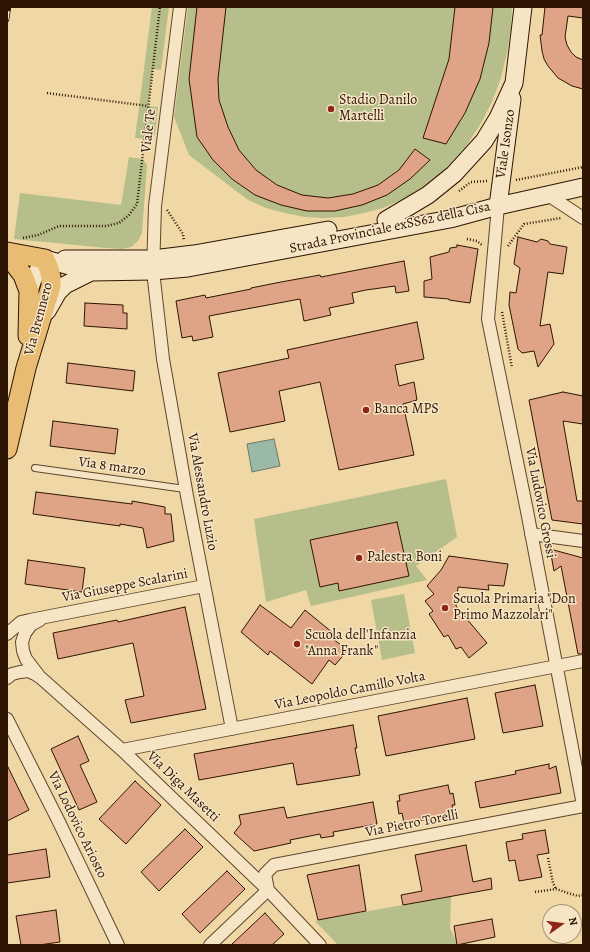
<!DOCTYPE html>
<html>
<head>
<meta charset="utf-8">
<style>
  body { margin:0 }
  #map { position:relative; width:590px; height:952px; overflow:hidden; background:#f0d7a6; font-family:Alegreya,serif }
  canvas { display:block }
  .frame { position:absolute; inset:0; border:8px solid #2f1504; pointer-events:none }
  .north { position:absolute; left:542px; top:904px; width:40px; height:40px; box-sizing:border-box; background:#f5e5c5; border:1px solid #a69278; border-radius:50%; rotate:76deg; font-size:11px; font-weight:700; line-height:16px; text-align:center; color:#2f1504 }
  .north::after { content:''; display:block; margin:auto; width:14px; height:18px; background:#8f2418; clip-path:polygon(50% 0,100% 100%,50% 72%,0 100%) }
</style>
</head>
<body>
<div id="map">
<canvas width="590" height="952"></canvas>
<div class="frame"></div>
<div class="north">N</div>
</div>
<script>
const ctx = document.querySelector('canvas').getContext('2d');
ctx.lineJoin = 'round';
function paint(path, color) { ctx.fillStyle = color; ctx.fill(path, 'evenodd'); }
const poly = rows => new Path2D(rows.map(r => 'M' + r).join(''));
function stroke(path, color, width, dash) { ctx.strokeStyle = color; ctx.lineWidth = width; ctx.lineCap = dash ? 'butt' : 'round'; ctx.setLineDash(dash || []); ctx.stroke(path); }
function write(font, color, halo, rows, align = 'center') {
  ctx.font = font + ' Alegreya,serif'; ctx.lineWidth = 3; ctx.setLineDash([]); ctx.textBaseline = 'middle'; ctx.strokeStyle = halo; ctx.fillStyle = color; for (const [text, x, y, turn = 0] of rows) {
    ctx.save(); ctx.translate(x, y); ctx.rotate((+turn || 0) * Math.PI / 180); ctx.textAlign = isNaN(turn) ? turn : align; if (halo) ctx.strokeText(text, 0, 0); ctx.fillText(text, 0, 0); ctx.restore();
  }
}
paint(poly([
  [152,7,169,7,161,70,153,69,148,106,158,107,155,135,145,139,135,138],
  [188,7,512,7,511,28,507,53,501,78,492,102,480,125,466,146,449,165,435,178,418,190,401,200,383,208,364,213,344,217,324,218,305,217,285,213,266,208,248,200,189,155,174,117],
  [129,157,143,159,147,165,142,233,138,241,131,247,122,249,106,248,14,239,20,193,121,205],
  [446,479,457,537,416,566,427,580,311,606,306,590,266,602,254,519],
  [404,594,415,653,382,660,371,600],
  [451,896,450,928,458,945,338,945,315,921]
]), '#b6bf89');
const water = poly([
  [274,439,280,466,252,472,247,444,274,439]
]);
paint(water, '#9abaa7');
stroke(water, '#6f7866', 1);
const building = poly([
  [197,7,226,7,218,79,219,100,228,127,239,150,256,170,277,185,302,195,328,198,353,194,378,185,399,170,415,149,430,160,410,179,387,195,362,205,335,211,307,211,281,205,255,195,232,179,213,160,197,137,189,79,197,7],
  [455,7,493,7,489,43,480,79,465,113,446,144,423,138,449,59,455,7],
  [545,7,583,7,583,18,568,16,565,37,567,45,571,52,576,57,583,60,583,89,572,86,558,78,548,66,544,59,542,51,540,35,542,35,545,7],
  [518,237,537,242,541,239,548,241,550,244,567,247,563,274,548,272,540,326,550,324,554,344,538,367,534,351,522,353,518,349,509,305,510,292,516,293,520,268,514,264,518,237],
  [457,245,478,249,470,303,449,300,449,299,424,297,424,281,432,279,430,257,449,252,450,248,457,247,457,245],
  [404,261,409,291,396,293,395,286,366,290,352,293,354,303,329,308,331,315,304,321,300,299,209,316,213,337,193,341,192,336,182,338,176,301,205,295,206,298,251,289,251,288,281,282,320,275,321,277,404,261],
  [85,303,123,305,123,313,127,313,127,329,84,326,85,303],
  [417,322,424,359,395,365,399,386,414,382,417,400,403,404,414,455,339,470,320,382,279,391,285,421,230,432,218,373,289,358,287,350,417,322],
  [68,363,135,371,133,391,66,383,68,363],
  [563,392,583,396,583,424,563,421,577,501,583,501,583,524,552,520,529,400,563,392],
  [53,421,118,429,115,454,50,446,53,421],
  [36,492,132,504,132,501,165,507,165,514,171,514,174,541,147,548,143,528,120,524,120,526,33,514,36,492],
  [397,522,409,576,339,591,338,583,320,587,310,540,397,522],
  [550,549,583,558,583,654,578,654,561,566,554,571,550,549],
  [449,556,508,564,504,586,488,585,489,590,458,587,456,606,487,643,469,658,461,647,456,649,448,635,444,637,429,614,433,611,425,601,434,594,427,586,441,570,449,556],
  [28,560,85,568,82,592,25,584,28,560],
  [260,605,291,628,305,610,333,633,330,637,348,650,335,665,329,660,312,684,270,651,268,655,241,632,260,605],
  [185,607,206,709,131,723,125,700,144,696,133,643,58,659,53,633,117,620,118,622,185,607],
  [535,685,543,726,503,733,495,693,535,685],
  [467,698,475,739,386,756,378,716,467,698],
  [353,725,357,748,355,748,360,775,297,785,293,763,199,780,194,754,353,725],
  [78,736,89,761,80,765,97,802,79,810,51,749,78,736],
  [549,764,549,769,556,766,561,793,480,808,475,782,516,774,515,771,549,764],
  [7,765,29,810,7,821,7,765],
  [135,781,161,805,126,844,99,819,135,781],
  [448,785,450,794,453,793,455,805,452,805,454,815,404,823,402,813,399,814,397,801,400,801,399,795,448,785],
  [373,802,377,824,333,832,334,836,321,838,320,834,290,840,291,843,254,851,234,833,241,824,239,815,284,807,287,818,373,802],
  [185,829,203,847,159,891,141,872,185,829],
  [545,830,549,853,537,855,542,877,519,881,515,860,509,861,506,842,523,839,522,834,545,830],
  [466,845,473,882,491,878,492,889,403,905,401,895,422,891,415,855,466,845],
  [46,849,50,877,7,883,7,855,46,849],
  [359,865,366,911,318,920,307,875,359,865],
  [227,871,245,889,200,933,182,914,227,871],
  [56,910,60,942,39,945,21,945,16,916,56,910],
  [265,913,284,934,272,945,231,945,265,913],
  [492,919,495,937,457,945,454,926,492,919]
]);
paint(building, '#dfa385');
stroke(building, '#2f1504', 1);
const lane = poly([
  [35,468,185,489]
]);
const street = poly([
  [180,7,155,206,153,271,163,359,187,496,232,729],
  [548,195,583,218],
  [498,206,488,319,527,511,583,805],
  [531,534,583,541],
  [7,634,21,622,30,620,204,586],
  [39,676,26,659,23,651,22,642,25,633,31,625,40,620],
  [7,678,12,674,20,672,28,671,35,674,41,678,122,750,268,890,320,945],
  [7,719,58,820,118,945],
  [122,750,583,661],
  [268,890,265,874,274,865,583,806],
  [210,945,268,890]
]);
const secondary = poly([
  [498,206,512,99],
  [386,220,428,195,454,174,484,141,498,118,514,83,523,7],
  [45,259,91,272,153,271,188,268,450,219,498,206,583,187],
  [65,259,153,259,194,254,328,230],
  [29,291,33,279,45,259],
  [47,311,58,292,65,285,91,272]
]);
const primary = poly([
  [7,252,45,259,49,269,51,277,51,286,26,368,7,449],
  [7,257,13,262,23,275,29,291,28,336]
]);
stroke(lane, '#5f462c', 8);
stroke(street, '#5f462c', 14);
stroke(secondary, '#2f1504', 19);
stroke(primary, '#2f1504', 21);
stroke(poly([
  [47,93,148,106],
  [516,180,583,167],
  [459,191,471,182,487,181],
  [167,210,183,234,184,241],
  [23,238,38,235,59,226,106,226,119,223,129,215,137,204,160,7],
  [467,239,477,241,482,245],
  [508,246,524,224,561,218],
  [502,312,512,368],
  [548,858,553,883,556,889],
  [535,892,556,889,571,894,578,896,583,895]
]), '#2f1504', 2.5, [1, 2]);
stroke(lane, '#f5e5c5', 6);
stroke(street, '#f5e5c5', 12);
stroke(secondary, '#f5e5c5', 17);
stroke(primary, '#e8bc73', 19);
const rail = poly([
  [7,20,9,7]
]);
stroke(rail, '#2f1504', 4.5);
stroke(rail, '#f5e5c5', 3, [9]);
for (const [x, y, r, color] of [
  [331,109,4,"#8f2418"],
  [366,410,4,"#8f2418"],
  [359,558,4,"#8f2418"],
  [445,608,4,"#8f2418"],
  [297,644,4,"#8f2418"]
]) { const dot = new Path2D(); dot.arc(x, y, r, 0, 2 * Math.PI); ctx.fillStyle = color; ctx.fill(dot); stroke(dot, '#f5e5c5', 1.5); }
write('14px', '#2f1504', '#f5e5c5', [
  ["Stadio Danilo",339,101],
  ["Martelli",339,117],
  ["Banca MPS",374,410],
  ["Palestra Boni",367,558],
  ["Scuola Primaria \"Don",453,600],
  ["Primo Mazzolari\"",453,616],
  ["Scuola dell'Infanzia",305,636],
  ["\"Anna Frank\"",305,652]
], 'left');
write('14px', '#2f1504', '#f5e5c5', [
  ["Viale Te",149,131,-83],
  ["Viale Isonzo",506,144,-82],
  ["Strada Provinciale exSS62 della Cisa",390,228,-12],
  ["Via Brennero",39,319,-75],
  ["Via 8 marzo",112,467,8],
  ["Via Alessandro Luzio",202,492,80],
  ["Via Ludovico Grossi",540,503,79],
  ["Via Giuseppe Scalarini",125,586,-11],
  ["Via Leopoldo Camillo Volta",350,691,-11],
  ["Via Diga Masetti",183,787,44],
  ["Via Pietro Torelli",412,824,-11],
  ["Via Lodovico Ariosto",77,825,64]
]);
</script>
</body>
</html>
